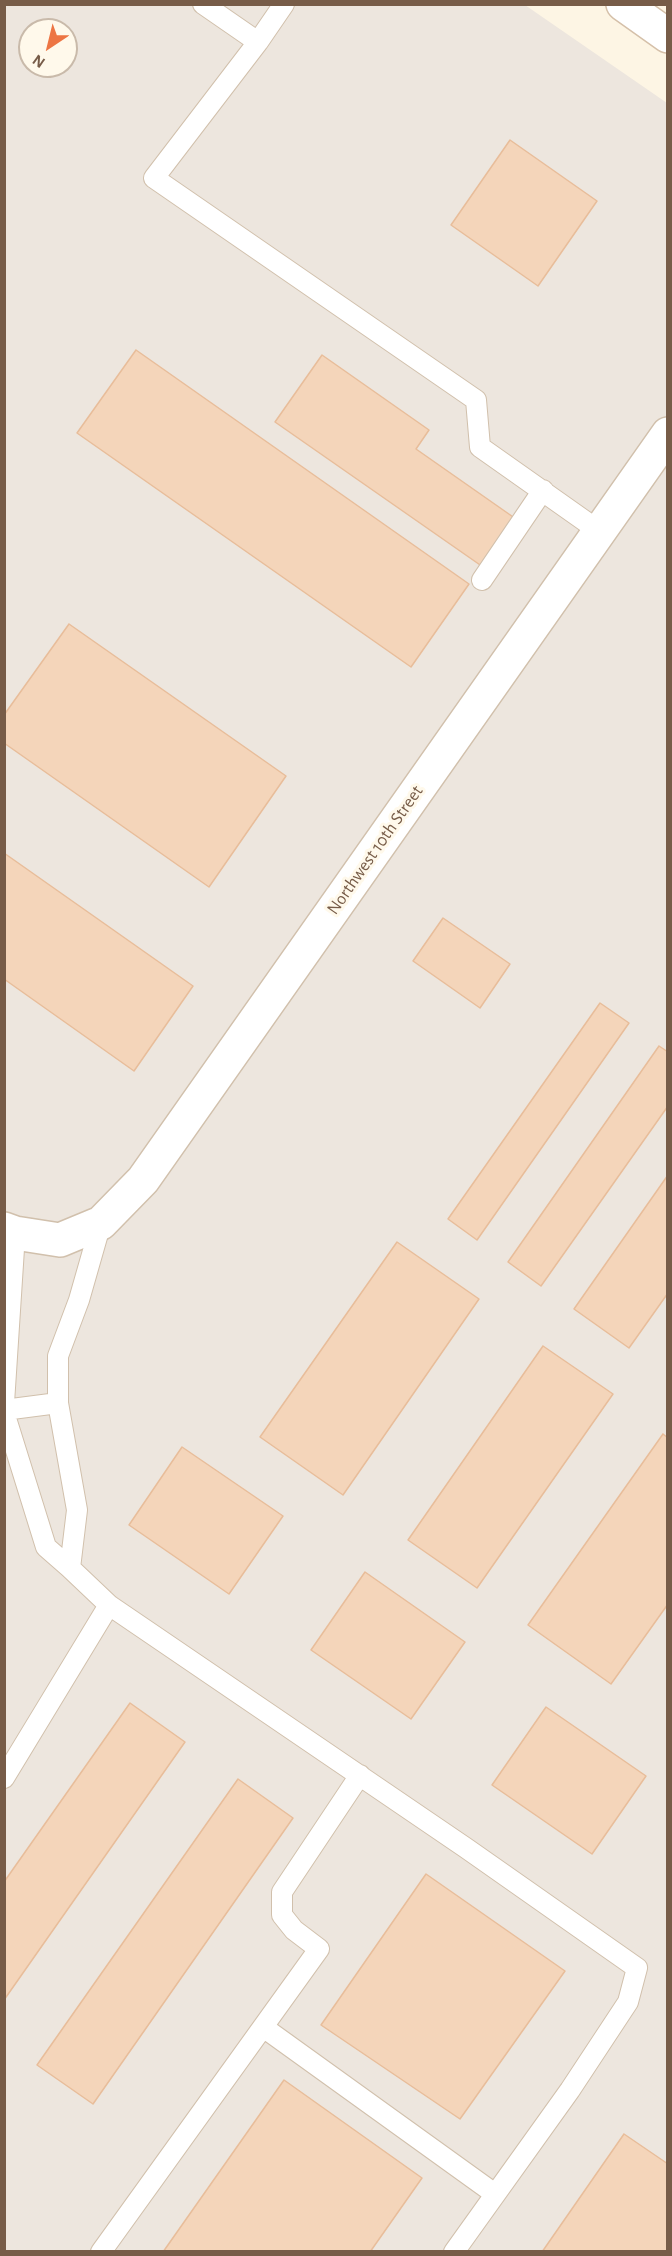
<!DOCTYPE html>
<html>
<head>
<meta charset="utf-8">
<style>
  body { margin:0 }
  #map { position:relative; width:672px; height:2256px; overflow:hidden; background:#fdf5e4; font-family:"Alegreya Sans",sans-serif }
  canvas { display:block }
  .frame { position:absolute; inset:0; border:6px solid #775c48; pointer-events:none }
  .north { position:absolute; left:18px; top:18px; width:60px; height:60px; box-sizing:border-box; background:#fff9eb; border:2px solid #c9baaa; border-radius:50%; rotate:215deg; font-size:16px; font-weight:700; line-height:24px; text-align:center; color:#775c48 }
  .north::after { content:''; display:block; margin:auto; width:21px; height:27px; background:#ed7543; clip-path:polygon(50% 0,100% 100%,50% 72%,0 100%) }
</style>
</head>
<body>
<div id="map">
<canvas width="672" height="2256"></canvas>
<div class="frame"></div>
<div class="north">N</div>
</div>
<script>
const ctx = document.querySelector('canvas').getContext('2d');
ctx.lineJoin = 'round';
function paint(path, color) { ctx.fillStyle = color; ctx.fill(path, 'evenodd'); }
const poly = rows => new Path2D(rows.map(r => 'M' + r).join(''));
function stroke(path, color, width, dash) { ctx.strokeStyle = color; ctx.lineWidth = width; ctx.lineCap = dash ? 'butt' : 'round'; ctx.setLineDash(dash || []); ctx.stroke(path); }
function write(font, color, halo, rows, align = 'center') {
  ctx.font = font + ' "Alegreya Sans",sans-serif'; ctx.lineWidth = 6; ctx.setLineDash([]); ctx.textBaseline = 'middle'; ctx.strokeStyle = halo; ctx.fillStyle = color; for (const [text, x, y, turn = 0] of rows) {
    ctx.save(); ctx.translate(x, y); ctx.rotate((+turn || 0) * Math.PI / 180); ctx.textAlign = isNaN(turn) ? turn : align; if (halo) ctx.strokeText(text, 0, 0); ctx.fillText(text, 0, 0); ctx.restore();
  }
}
paint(poly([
  [5,5,525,5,667,103,667,2251,5,2252],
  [30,30,66,30,66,66,30,66]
]), '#ede6de');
const building = poly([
  [510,140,597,201,538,286,451,225,510,140],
  [136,350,469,584,411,667,77,433,136,350],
  [322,355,429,430,416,449,516,519,483,567,275,422,322,355],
  [69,624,286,776,209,887,4,743,4,715,69,624],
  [4,853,193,986,134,1071,4,979,4,853],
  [443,918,510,964,480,1008,413,961,443,918],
  [600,1003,629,1023,477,1240,448,1219,600,1003],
  [659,1046,668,1052,668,1106,541,1286,508,1262,659,1046],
  [668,1175,668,1293,629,1348,574,1309,668,1175],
  [397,1242,479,1299,343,1495,260,1437,397,1242],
  [543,1346,613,1394,477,1588,408,1540,543,1346],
  [663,1434,668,1438,668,1604,611,1684,528,1625,663,1434],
  [182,1447,283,1516,229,1594,129,1525,182,1447],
  [365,1572,465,1642,411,1719,311,1650,365,1572],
  [130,1703,185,1742,4,2000,4,1882,130,1703],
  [546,1707,646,1776,592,1854,492,1785,546,1707],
  [238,1779,293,1818,93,2104,37,2065,238,1779],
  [426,1874,565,1971,460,2119,321,2025,426,1874],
  [284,2080,422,2178,370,2252,163,2252,284,2080],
  [624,2134,668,2164,668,2252,542,2252,624,2134]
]);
paint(building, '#f4d5ba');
stroke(building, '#e8bd9a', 1.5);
const service = poly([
  [203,4,258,42,284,4],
  [258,42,154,178,476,400,480,447,599,531],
  [482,580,543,490],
  [4,1403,15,1233],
  [4,1410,58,1403],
  [4,1412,46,1547,70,1568,77,1510,58,1403,58,1356,79,1300,101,1223],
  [70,1568,109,1605,466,1848,637,1968,628,2002,570,2090,454,2252],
  [4,1778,109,1605],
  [263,2027,495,2194],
  [101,2252,319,1949,294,1930,282,1915,282,1892,360,1775]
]);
const minor = poly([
  [4,1229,15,1233,60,1240,101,1223,143,1180,668,434]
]);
const secondary = poly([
  [623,4,668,36]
]);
stroke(service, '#d1c0ac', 22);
stroke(minor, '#d1c0ac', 36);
stroke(secondary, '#d5c0a9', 36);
stroke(service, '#fff', 20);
stroke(minor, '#fff', 33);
stroke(secondary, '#fff', 33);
write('18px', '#775c48', '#fff9eb', [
  ["Northwest 10th Street",375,850,-55]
]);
</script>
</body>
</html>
